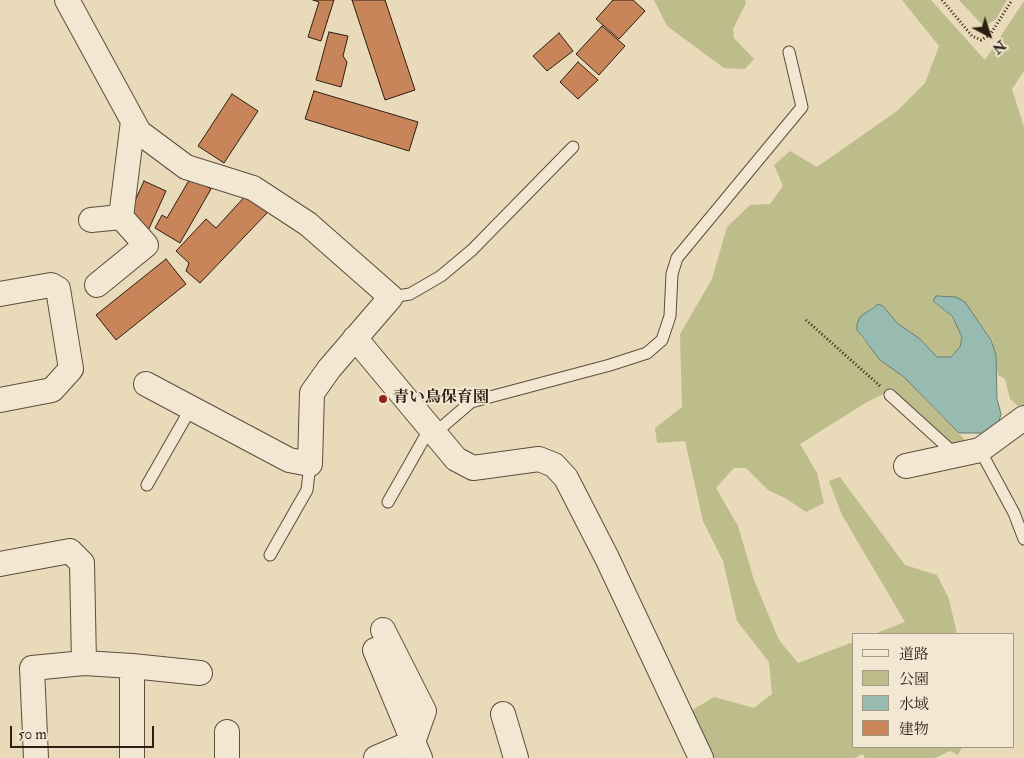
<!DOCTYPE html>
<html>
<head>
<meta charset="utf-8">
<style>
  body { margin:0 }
  #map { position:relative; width:1024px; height:758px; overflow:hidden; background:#e9dab9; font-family:"IM FELL Double Pica","Noto Serif JP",serif }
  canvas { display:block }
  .legend { position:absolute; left:852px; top:633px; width:162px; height:115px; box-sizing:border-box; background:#f1e7d2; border:1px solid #a39786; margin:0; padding:6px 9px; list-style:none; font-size:15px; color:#2d1e14 }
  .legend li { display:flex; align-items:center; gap:10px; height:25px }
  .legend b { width:25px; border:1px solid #a39786 }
  .north { position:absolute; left:964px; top:10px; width:50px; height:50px; -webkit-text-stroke:4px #f1e7d2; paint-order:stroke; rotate:140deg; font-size:14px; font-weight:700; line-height:20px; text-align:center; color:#2d1e14 }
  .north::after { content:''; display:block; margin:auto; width:18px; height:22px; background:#2d1e14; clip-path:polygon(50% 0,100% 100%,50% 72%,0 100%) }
  .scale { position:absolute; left:10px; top:726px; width:144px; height:22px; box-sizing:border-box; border:2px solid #2d1e14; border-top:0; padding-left:6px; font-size:15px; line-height:18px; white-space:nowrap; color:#2d1e14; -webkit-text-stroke:4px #f1e7d2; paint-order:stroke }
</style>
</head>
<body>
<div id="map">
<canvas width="1024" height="758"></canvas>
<ul class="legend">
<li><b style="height:6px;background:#f1e7d2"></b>道路</li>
<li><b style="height:14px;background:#bdbd8b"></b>公園</li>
<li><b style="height:14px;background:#97bab1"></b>水域</li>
<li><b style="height:14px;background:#c8855a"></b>建物</li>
</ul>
<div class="north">N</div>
<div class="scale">50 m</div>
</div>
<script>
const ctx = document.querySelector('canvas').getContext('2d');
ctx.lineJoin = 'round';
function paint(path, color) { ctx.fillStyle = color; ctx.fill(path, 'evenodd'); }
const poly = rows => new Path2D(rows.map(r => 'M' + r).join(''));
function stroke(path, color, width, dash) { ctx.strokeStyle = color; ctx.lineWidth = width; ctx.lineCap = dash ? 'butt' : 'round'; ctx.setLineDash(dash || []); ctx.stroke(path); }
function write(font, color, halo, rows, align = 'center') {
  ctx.font = font + ' "IM FELL Double Pica","Noto Serif JP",serif'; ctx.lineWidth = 4; ctx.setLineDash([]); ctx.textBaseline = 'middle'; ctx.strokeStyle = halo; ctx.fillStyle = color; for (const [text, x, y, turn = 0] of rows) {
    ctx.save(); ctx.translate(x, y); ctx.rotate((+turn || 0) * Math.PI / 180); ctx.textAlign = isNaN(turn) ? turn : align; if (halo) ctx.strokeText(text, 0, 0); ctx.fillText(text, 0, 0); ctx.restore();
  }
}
paint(poly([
  [654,0,745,0,746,3,733,29,734,38,754,59,745,69,724,68,667,26],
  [902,0,931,0,985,60,1024,1,1024,71,1012,89,1024,127,1024,409,1023,410,1010,399,1005,379,998,375,992,340,964,301,938,296,932,301,950,315,961,332,961,342,958,351,948,358,942,359,935,357,922,341,898,324,884,307,879,304,873,306,858,321,860,336,881,360,905,378,968,443,956,449,892,390,867,402,800,444,817,473,824,503,806,512,785,498,768,490,746,468,734,468,716,488,738,526,754,580,779,640,798,663,853,642,853,747,962,747,958,755,950,751,935,758,865,758,863,754,855,758,713,758,689,712,714,697,754,708,772,694,769,662,737,621,723,561,703,521,685,441,657,443,655,428,682,407,680,334,712,279,727,227,750,205,770,204,783,186,774,165,790,151,817,167,897,111,925,83,939,46],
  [959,0,1007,0,996,19,984,27],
  [840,477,905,565,937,575,949,599,957,634,874,634,905,622,842,515,829,481]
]), '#bdbd8b');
const water = poly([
  [936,296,956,297,965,302,991,340,996,355,997,399,1001,414,992,446,981,433,959,433,904,377,880,360,857,330,857,324,860,317,878,304,883,306,897,323,920,339,937,357,951,357,960,347,962,337,952,316,933,301,936,296]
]);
paint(water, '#97bab1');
stroke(water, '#6d7c72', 1);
const building = poly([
  [313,0,334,0,321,41,308,37,319,2,313,0],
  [352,0,385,0,415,90,385,100,352,0],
  [613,0,633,0,645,11,619,39,596,19,613,0],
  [602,26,625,46,599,75,576,54,602,26],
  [329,32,348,36,343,56,347,62,341,87,316,80,329,32],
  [559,33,573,51,547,71,533,56,559,33],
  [578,62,598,80,578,99,560,82,578,62],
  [314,91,418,122,409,151,305,119,314,91],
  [232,94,258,111,224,163,198,146,232,94],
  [191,177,211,189,180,243,155,228,162,215,167,218,191,177],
  [144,181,166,191,147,233,130,212,144,181],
  [248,193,268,212,200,283,186,271,189,263,176,251,206,219,216,228,248,193],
  [166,259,186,284,116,340,96,315,166,259]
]);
paint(building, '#c8855a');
stroke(building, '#2d1e14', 1);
const lane = poly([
  [391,297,410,294,441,276,472,250,573,147],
  [890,395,956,455],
  [435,433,471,402,610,365,647,353,662,340,670,316,672,274,677,258,802,107,789,52],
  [980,450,1014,513,1024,539],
  [147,485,191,408],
  [388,502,430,428],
  [270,555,307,490,310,464]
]);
const street = poly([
  [67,0,139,132,186,167,253,188,308,224,391,297,329,369,312,393,310,464,289,460,146,384],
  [91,220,121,217],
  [97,285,146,245,121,217,133,121],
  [0,294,51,285,58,289,71,369,52,390,0,400],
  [355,338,456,459,473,468,539,459,554,465,566,478,607,558,701,758],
  [906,466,980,450,1024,418],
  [0,564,70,551,82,563,84,663,32,668,36,758],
  [375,650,420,758],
  [84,663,132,666,132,758],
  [132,666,200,673],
  [503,714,516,758],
  [227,732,227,758],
  [376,758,413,742,424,711,383,630]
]);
stroke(lane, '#5c4d3d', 13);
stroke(street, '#5c4d3d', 26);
stroke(poly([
  [942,0,972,36,981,40,990,35,1012,0],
  [806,320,880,386]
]), '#2d1e14', 3, [1, 2.5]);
stroke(lane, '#f1e7d2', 11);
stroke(street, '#f1e7d2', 24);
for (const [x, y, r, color] of [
  [383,399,5,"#8f2418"]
]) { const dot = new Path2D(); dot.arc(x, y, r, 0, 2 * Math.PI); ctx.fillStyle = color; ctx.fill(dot); stroke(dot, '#f1e7d2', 2); }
write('bold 16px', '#2d1e14', '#f1e7d2', [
  ["青い鳥保育園",393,399]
], 'left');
</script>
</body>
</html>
